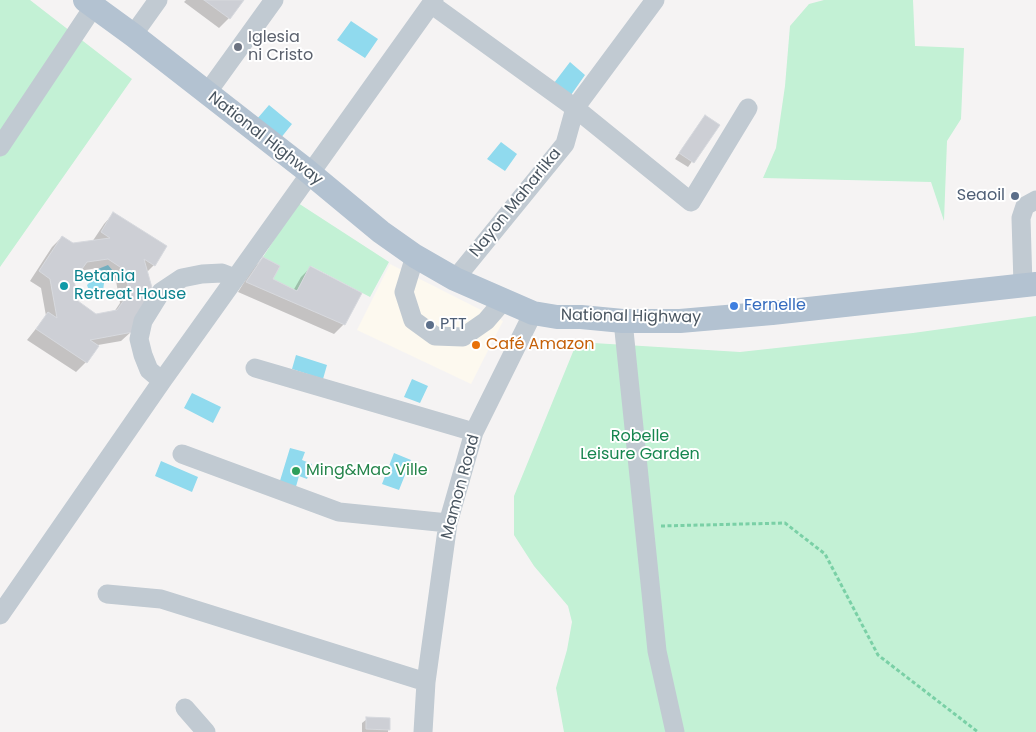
<!DOCTYPE html>
<html>
<head>
<meta charset="utf-8">
<style>
  body { margin:0 }
  canvas { display:block; background:#f5f3f3 }
</style>
</head>
<body>
<canvas width="1036" height="732"></canvas>
<script>
const ctx = document.querySelector('canvas').getContext('2d');
ctx.lineJoin = 'round';
function paint(path, color) { ctx.fillStyle = color; ctx.fill(path, 'evenodd'); }
const poly = rows => new Path2D(rows.map(r => 'M' + r).join(''));
function stroke(path, color, width, dash) { ctx.strokeStyle = color; ctx.lineWidth = width; ctx.lineCap = dash ? 'butt' : 'round'; ctx.setLineDash(dash || []); ctx.stroke(path); }
function write(font, color, halo, rows, align = 'center') {
  ctx.font = font + ' Poppins,sans-serif'; ctx.lineWidth = 4; ctx.setLineDash([]); ctx.textBaseline = 'middle'; ctx.strokeStyle = halo; ctx.fillStyle = color; for (const [text, x, y, turn = 0] of rows) {
    ctx.save(); ctx.translate(x, y); ctx.rotate((+turn || 0) * Math.PI / 180); ctx.textAlign = isNaN(turn) ? turn : align; if (halo) ctx.strokeText(text, 0, 0); ctx.fillText(text, 0, 0); ctx.restore();
  }
}
paint(poly([
  [390,264,503,321,471,384,357,330]
]), '#fdf9ef');
paint(poly([
  [0,0,30,0,132,79,0,267],
  [824,0,913,0,915,46,964,48,961,119,947,141,944,221,931,182,763,178,776,148,785,86,790,26,809,4],
  [298,203,389,262,370,297,311,266,297,291,273,279,280,266,263,257],
  [1036,316,1036,732,564,732,556,688,567,650,572,622,568,606,534,566,514,535,514,496,577,342,740,352,913,333]
]), '#c3f1d5');
paint(poly([
  [351,21,378,39,365,58,337,40],
  [570,62,585,75,571,95,554,83],
  [269,105,292,124,280,139,257,119],
  [501,142,517,154,505,171,487,159],
  [108,265,113,271,111,279,104,283,103,291,97,294,89,291,87,285,96,276,98,269],
  [296,355,327,365,323,379,292,369],
  [412,379,428,386,420,403,404,397],
  [192,393,221,407,213,423,184,408],
  [290,448,305,452,302,460,312,464,307,479,299,476,295,490,279,484],
  [394,453,411,460,399,490,382,484],
  [161,461,198,477,192,492,155,476]
]), '#90daee');
paint(poly([
  [186,0,242,0,229,18,219,28,184,2],
  [705,117,718,125,688,167,675,159],
  [113,214,154,265,146,273,132,331,121,341,98,345,86,362,76,372,27,340,46,316,41,288,30,281,52,247,62,237,73,244,92,242,104,224],
  [98,268,116,281,120,303,114,312,95,315,77,302,73,280,79,271],
  [263,258,272,279,293,291,301,277,311,267,344,324,334,334,238,292,253,268],
  [367,719,389,719,388,732,362,732,362,723]
]), '#0003');
const building = poly([
  [204,0,244,0,230,19,204,0],
  [705,115,720,125,694,163,679,153,705,115],
  [113,212,167,246,155,266,144,259,154,295,133,332,90,340,99,346,87,363,36,329,48,312,57,318,50,279,39,271,62,236,73,243,110,238,101,232,113,212],
  [108,259,126,271,129,293,117,310,96,314,78,301,74,280,87,262,108,259],
  [263,257,280,266,273,279,297,291,310,266,362,293,345,325,246,282,263,257],
  [366,717,390,718,390,730,366,729,366,717]
]);
paint(building, '#cdcfd5');
stroke(building, '#d7d9de', 1);
stroke(poly([
  [661,526,785,523,825,554,878,655,978,732]
]), '#7ad0a6', 3, [4, 2.5]);
stroke(poly([
  [431,4,575,108,691,202,748,108],
  [133,35,158,0],
  [207,93,274,0],
  [0,147,94,6],
  [415,256,404,292,413,320,435,336,463,337,486,321,504,300],
  [455,279,565,144,575,108,655,0],
  [1023,285,1021,218,1025,206,1036,200],
  [623,321,657,651,675,732],
  [255,368,474,432],
  [162,381,149,370,143,355,139,339,143,321,161,292,182,278,202,274,222,273,235,278],
  [182,454,339,512,448,523],
  [107,594,161,599,426,682],
  [0,615,162,381,434,0],
  [185,708,206,732],
  [423,732,426,682,448,523,474,432,533,313]
]), '#c1cad2', 19);
stroke(poly([
  [85,0,133,35,305,169,381,232,415,256,455,279,533,313,557,317,581,317,623,321,680,321,772,313,1036,284]
]), '#b3c2d1', 24);
for (const [x, y, r, color] of [
  [238,47,5,"#6b7280"],
  [1015,196,5,"#5c6f8a"],
  [64,286,5,"#0f9aa8"],
  [734,306,5,"#3f7fe0"],
  [430,325,5,"#5c6f8a"],
  [476,345,5,"#e8710a"],
  [296,471,5,"#2e9e5b"]
]) { const dot = new Path2D(); dot.arc(x, y, r, 0, 2 * Math.PI); ctx.fillStyle = color; ctx.fill(dot); stroke(dot, '#fff', 2); }
write('16px', '#5b616d', '#fff', [
  ["Iglesia",248,38],
  ["ni Cristo",248,56]
], 'left');
write('16px', '#4a5661', '#fff', [
  ["National Highway",265,139,38],
  ["Nayon Maharlika",516,203,-51],
  ["National Highway",631,317,1],
  ["Mamon Road",461,487,-75]
]);
write('16px', '#4e5e75', '#fff', [
  ["Seaoil",1005,196],
  ["PTT",440,325,"left"]
], 'right');
write('16px', '#0d838f', '#fff', [
  ["Betania",74,277],
  ["Retreat House",74,295]
], 'left');
write('16px', '#366cbe', '#fff', [
  ["Fernelle",744,306]
], 'left');
write('16px', '#c56008', '#fff', [
  ["Café Amazon",486,345]
], 'left');
write('16px', '#17864f', '#fff', [
  ["Robelle",640,437],
  ["Leisure Garden",640,455]
]);
write('16px', '#27864d', '#fff', [
  ["Ming&Mac Ville",306,471]
], 'left');
</script>
</body>
</html>
